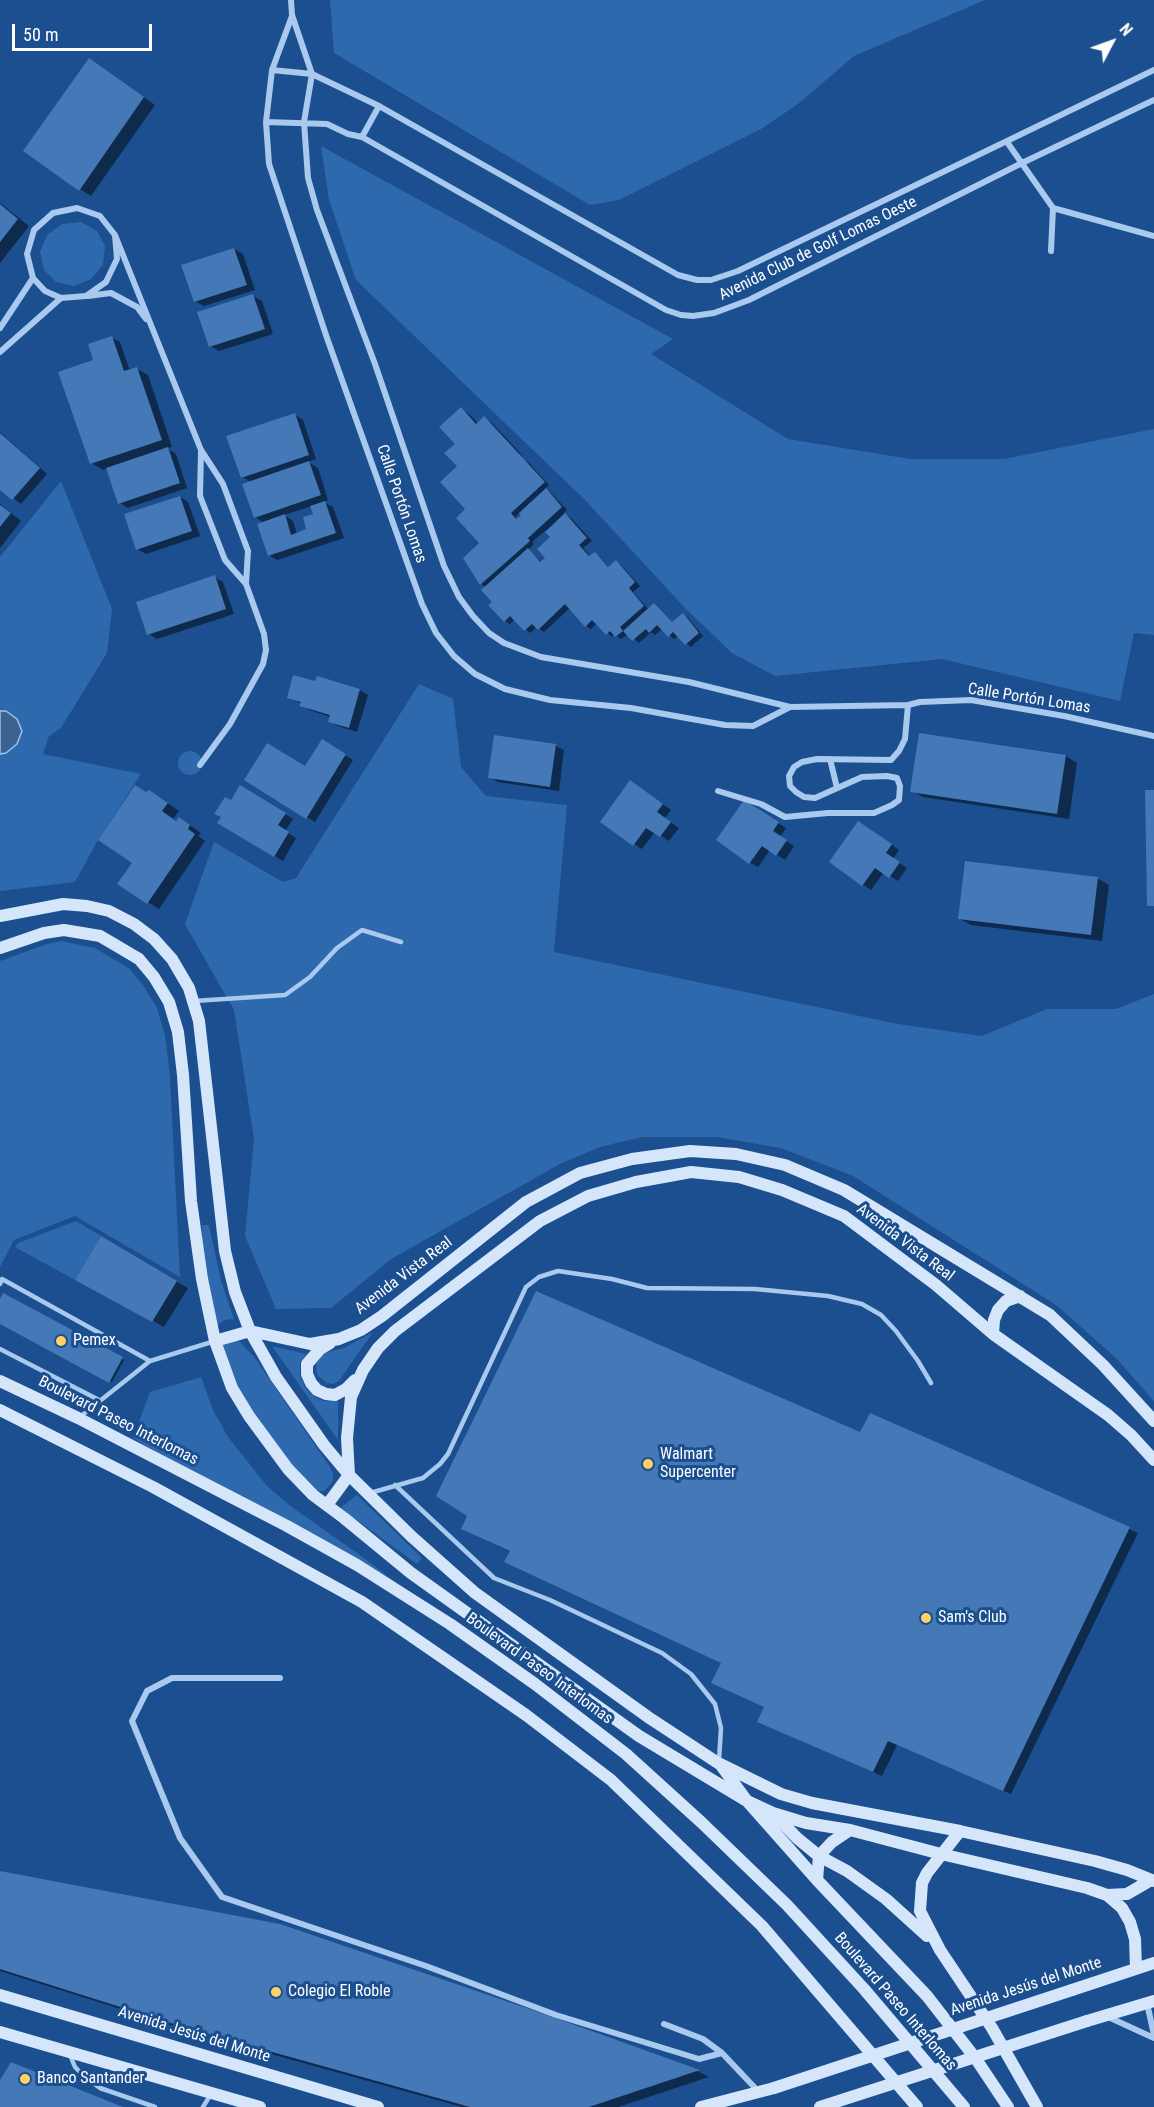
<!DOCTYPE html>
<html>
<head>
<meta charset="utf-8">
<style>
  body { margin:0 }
  #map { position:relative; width:1154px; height:2107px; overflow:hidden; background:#1b4f8f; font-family:"Roboto Condensed",sans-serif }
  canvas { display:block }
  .north { position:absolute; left:1082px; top:12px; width:60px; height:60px; -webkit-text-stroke:4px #1b4f8f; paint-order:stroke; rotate:49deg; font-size:16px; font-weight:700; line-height:24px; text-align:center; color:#fff }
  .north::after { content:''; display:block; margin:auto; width:21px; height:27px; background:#fff; clip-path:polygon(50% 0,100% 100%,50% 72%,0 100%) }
  .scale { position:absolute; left:12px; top:24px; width:140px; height:27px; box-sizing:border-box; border:3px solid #fff; border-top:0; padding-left:8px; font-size:18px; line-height:21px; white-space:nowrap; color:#fff; -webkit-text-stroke:4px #1b4f8f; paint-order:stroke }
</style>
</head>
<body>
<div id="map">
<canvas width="1154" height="2107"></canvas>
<div class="north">N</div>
<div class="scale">50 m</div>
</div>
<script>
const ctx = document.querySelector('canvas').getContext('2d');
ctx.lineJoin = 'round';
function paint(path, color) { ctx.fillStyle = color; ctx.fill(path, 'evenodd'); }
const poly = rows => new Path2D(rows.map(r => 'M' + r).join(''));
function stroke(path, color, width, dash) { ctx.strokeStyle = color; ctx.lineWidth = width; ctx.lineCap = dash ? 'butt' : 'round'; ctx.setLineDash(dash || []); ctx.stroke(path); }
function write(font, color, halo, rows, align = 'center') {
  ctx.font = font + ' "Roboto Condensed",sans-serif'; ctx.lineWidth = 6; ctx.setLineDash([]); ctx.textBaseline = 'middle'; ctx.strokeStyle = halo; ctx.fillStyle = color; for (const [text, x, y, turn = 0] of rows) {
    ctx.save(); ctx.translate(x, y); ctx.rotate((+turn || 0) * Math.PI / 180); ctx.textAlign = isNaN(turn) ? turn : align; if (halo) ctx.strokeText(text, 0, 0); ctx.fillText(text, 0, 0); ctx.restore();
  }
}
paint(poly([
  [330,0,985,0,854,56,798,104,761,129,619,200,590,205,334,53],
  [321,146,673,339,651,354,788,439,910,459,1004,459,1154,429,1154,635,1134,633,1120,701,942,659,775,676,732,653,686,609,584,499,356,280,329,200],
  [81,222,97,231,105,246,103,265,91,279,74,286,56,282,44,270,40,252,47,235,62,224],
  [61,481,112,609,107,653,61,728,49,736,43,754,141,774,98,840,75,882,0,891,0,557],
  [419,684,453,699,461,767,486,796,567,805,554,952,898,1024,982,1036,1047,1009,1116,1009,1154,994,1154,1401,1116,1358,1056,1305,853,1176,781,1148,716,1137,642,1137,600,1147,560,1164,391,1259,331,1308,276,1309,245,1236,254,1139,234,1010,185,924,214,842,283,882,296,878],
  '178 763a12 12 0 1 1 24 0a12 12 0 1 1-24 0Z',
  [61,941,95,948,130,969,143,985,157,1008,165,1035,170,1077,180,1277,75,1216,14,1240,0,1267,0,961,47,944],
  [76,1221,101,1236,75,1280,15,1247,18,1243],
  [202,1225,209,1225,221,1281,234,1319,225,1320,211,1329,203,1274],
  [373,1332,339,1381,333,1384,327,1383,317,1375,316,1363,324,1353,344,1348],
  [233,1339,240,1342,255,1358,330,1467,333,1474,333,1481,324,1491,316,1492,265,1441,219,1349,225,1342],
  [272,1346,306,1354,300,1363,300,1376,305,1387,313,1396,323,1401,338,1400,338,1440],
  [201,1377,213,1410,228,1437,267,1486,289,1505,364,1558,422,1603,386,1584,133,1438,150,1392],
  [357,1495,422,1558,417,1564,340,1508]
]), '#2e69ad');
const water = poly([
  [0,711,6,711,17,719,22,731,17,744,6,753,0,754,0,711]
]);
paint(water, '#3c6290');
stroke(water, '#9cc4f0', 1.5);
paint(poly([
  [100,67,155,105,91,196,80,189],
  [0,203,29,226,0,263],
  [234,249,243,254,255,290,204,306,195,301],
  [253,296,262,301,273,334,219,351,210,346],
  [112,338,120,342,130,371,137,369,148,375,172,447,167,448,176,454,187,488,128,508,120,503,108,468,103,470,91,463,95,361],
  [461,409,469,414,478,423,484,418,492,423,523,456,516,452,515,454,529,463,549,485,545,489,551,493,567,510,563,514,571,518,592,541,583,548,591,557,595,554,600,557,609,568,616,562,621,565,640,586,633,592,649,610,654,604,673,623,683,615,688,618,703,636,691,647,678,636,674,639,662,629,655,635,651,632,639,643,628,634,621,639,614,634,612,637,597,623,591,629,586,626,570,608,544,632,537,627,530,633,515,619,510,624,505,621,486,587,481,584,482,543,468,509,459,466,457,444],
  [520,512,523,515,518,520,515,517],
  [546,530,552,537,547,558,542,563,528,550,534,544,532,542],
  [295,415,303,420,316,459,308,462,318,468,328,500,323,502,333,507,344,538,277,560,269,555,264,523,255,517,252,482,242,477],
  [312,506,315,515,308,530,297,534,293,521,284,515],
  [0,432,47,474,21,504,0,488],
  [180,497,188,502,200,536,146,554,137,549],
  [0,504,21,521,0,548],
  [214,577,223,582,234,614,157,639,149,634],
  [318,678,360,690,368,695,357,732,338,726,330,722,331,717,309,710,301,705,302,704,289,697,316,683],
  [495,737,556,746,564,750,559,791,498,782,490,777],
  [322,741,353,760,315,822,246,780,305,768],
  [1066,756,1077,763,1069,819,923,797,912,791],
  [241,787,293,819,285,831,296,838,283,861,219,822],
  [638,787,671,810,665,818,679,828,669,841,655,832,642,849,634,844],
  [147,794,160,798,179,811,173,819,177,822,179,819,191,826,201,833,198,836,205,841,159,909,119,884,134,863],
  [744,802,786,828,780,837,794,846,785,860,770,850,758,867,750,863],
  [867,827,899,850,893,859,907,868,898,881,884,872,871,890,831,862],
  [1097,878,1109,885,1102,941,971,925,960,919],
  [102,1238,188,1288,164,1327,77,1279],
  [4,1295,124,1360,112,1382,0,1322,0,1302],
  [870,1415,1138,1533,1011,1794,897,1745,882,1776,767,1726,766,1707,723,1663,511,1552,471,1533,861,1434],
  [0,1873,547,2016,699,2072,709,2077,618,2107,462,2107,206,2036,0,1971]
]), '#0007');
paint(poly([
  [89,58,144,97,79,191,23,151],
  [0,204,18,219,0,242],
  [234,248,247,285,194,302,181,265],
  [253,294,265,329,209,347,197,312],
  [112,336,124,371,137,367,162,440,90,464,58,372,93,360,88,344],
  [461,407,476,424,484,416,545,482,511,513,516,519,521,515,519,513,546,488,562,507,528,538,530,541,480,585,463,558,479,543,456,518,465,509,440,482,457,466,444,453,455,444,439,427],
  [295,413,309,455,241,478,226,436],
  [0,433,40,468,12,500,0,490],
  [168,447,180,483,118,504,106,468],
  [309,461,321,495,254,518,242,484],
  [180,496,192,531,136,550,124,514],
  [325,501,336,533,268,556,257,524,285,514,291,535,306,529,303,517,313,514,310,506],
  [0,505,11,513,0,527],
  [565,513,587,538,579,545,589,556,595,552,608,567,616,560,635,582,629,588,644,606,620,627,623,631,654,603,672,622,683,613,699,633,685,645,673,632,668,637,657,625,649,633,646,629,632,641,623,631,615,637,610,631,606,635,592,620,585,627,565,604,538,630,532,624,524,631,510,616,504,622,488,605,492,602,481,590,528,548,540,562,545,558,537,549,550,537,545,532],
  [215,575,226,609,147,635,136,602],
  [293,675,315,681,317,676,360,689,349,728,328,722,330,715,299,706,301,702,287,698],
  [919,733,1066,755,1057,814,910,792],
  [494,735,556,744,550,787,488,778],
  [322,739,346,754,306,819,244,780,267,743,305,766],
  [630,780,663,804,657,812,671,822,660,837,646,828,633,846,600,822],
  [135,785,146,792,149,790,168,803,162,811,176,821,179,817,190,825,188,829,195,834,147,904,117,884,132,863,98,840],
  [240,785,286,813,278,825,289,832,274,857,217,823,221,817,214,814,225,797,231,800],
  [1145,790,1154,790,1154,906,1147,906],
  [744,800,779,822,773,831,787,840,776,856,762,846,749,864,716,840],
  [858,821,892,844,886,853,900,862,889,878,875,868,862,886,829,862],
  [965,861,1098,877,1091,935,958,919],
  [101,1236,177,1281,152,1322,75,1280],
  [536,1291,860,1432,870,1413,1130,1527,1003,1791,888,1741,873,1772,757,1722,764,1707,711,1683,721,1663,504,1562,510,1551,461,1529,467,1516,436,1496],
  [3,1293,123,1357,109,1383,0,1324,0,1299],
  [0,1871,280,1924,547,2015,700,2070,589,2107,470,2107,193,2030,0,1969],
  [11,2062,123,2107,0,2107,0,2080]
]), '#4478b7');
stroke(poly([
  [194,1001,285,995,310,977,337,948,362,930,401,942],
  [0,1284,2,1279,150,1361],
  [0,1349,99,1400],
  [81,1416,150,1361,215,1341],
  [395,1485,494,1578,550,1600,662,1653,691,1674,715,1704,721,1728,719,1760],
  [370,1493,423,1478,440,1464,448,1454,526,1287,539,1277,558,1271,612,1279,647,1288,755,1289,828,1296,862,1304,881,1315,896,1331,918,1361,931,1383],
  [70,2055,75,2067,87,2079,100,2088,155,2107],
  [203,2107,211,2094]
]), '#a9c9ee', 4.5);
stroke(poly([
  [291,0,292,15,312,74,304,122,308,178,317,210,375,364,444,566,459,597,473,616,489,633,504,643,541,657,689,682,790,707,908,705,920,702,971,700,1064,716,1154,736],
  [292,16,272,70,266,122,269,164,327,338,422,604,436,633,454,656,475,674,505,689,550,700,631,708,725,725,753,726,790,707],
  [272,70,312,74,379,106,678,275,697,280,711,280,738,271,1154,70],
  [266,122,327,124,348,134,362,137,666,310,681,315,693,316,714,313,749,300,1022,163,1154,100],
  [362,137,379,106],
  [1007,142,1053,208,1051,251],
  [77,208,100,216,115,235,117,259,106,282,86,296,61,298,45,291,33,278,27,254,34,230,53,213,77,208],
  [1053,208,1154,236],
  [115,235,201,450,223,484,248,551,246,584,264,634,266,650,263,664,230,724,200,765],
  [88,296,111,293,137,307,146,319],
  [0,328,33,278],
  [0,352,61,298],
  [201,450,200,496,225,560,246,584],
  [830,759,837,788],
  [718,791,761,804,785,817,828,813,874,813,892,805,899,800,900,786,897,778,887,776,862,777,815,798,804,797,796,792,790,786,789,776,794,767,802,762,817,759,891,760,899,751,905,739,908,705],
  [280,1678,172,1678,147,1691,132,1721,180,1838,222,1897,426,1966,556,2015,699,2059,722,2053],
  [1147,2003,1154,2035],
  [1106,2016,1154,2038],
  [664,2024,703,2039,722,2053,758,2091]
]), '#a9c9ee', 6);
stroke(poly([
  [0,916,63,904,87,906,109,911,134,924,154,939,172,959,189,988,199,1021,225,1251,235,1292,250,1331,276,1377,324,1445,349,1475,411,1536,474,1592,651,1719,718,1763,781,1794,812,1803,960,1831,1095,1861,1127,1870,1154,1881],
  [0,948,44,933,64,930,100,936,139,959,154,977,169,1002,178,1032,183,1075,191,1201,202,1279,215,1341,232,1388,249,1416,288,1469,313,1495,344,1518,411,1573,639,1736,747,1801,773,1813,806,1823,850,1830,941,1854,1087,1888,1107,1895,1127,1894,1151,1880],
  [993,1334,994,1320,998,1310,1006,1301,1020,1296],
  [215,1341,250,1331,310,1344,339,1339,361,1330,382,1316,526,1202,580,1173,632,1159,690,1151,736,1154,785,1165,844,1190,1050,1315,1103,1365,1154,1421],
  [330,1343,320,1349,307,1364,307,1374,311,1383,317,1390,326,1394,335,1395,346,1389,355,1380],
  [0,1381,78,1418,287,1526,357,1565,450,1624,535,1684,626,1754,701,1822,787,1905,864,1989,964,2107],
  [0,1410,153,1487,362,1602,526,1715,611,1780,762,1926,917,2107],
  [327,1505,349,1475,347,1438,351,1397,363,1370,378,1348,395,1331,540,1221,588,1196,636,1182,691,1172,739,1177,782,1190,844,1216,936,1285,993,1334,1108,1415,1131,1435,1154,1460],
  [720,1764,747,1801,817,1880,927,1996,976,2059,1008,2107],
  [775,1815,797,1838,819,1856,847,1871,886,1899,927,1936],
  [960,1831,927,1873,922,1883,920,1911,940,1950,992,2028,1037,2107],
  [817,1880,819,1856,832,1842,850,1830],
  [1107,1895,1122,1908,1130,1922,1135,1939,1136,1968],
  [1072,1990,1154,1963],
  [0,1995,378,2107],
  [1087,2021,1154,2001],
  [0,2032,260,2107],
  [701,2107,774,2088]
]), '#d6e6fa', 12);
stroke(poly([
  [774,2088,1072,1990],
  [820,2107,1087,2021]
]), '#d6e6fa', 12);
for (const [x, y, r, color] of [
  [61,1341,6,"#ffd166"],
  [648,1464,6,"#ffd166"],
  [926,1618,6,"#ffd166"],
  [276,1992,6,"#ffd166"],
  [25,2079,6,"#ffd166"]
]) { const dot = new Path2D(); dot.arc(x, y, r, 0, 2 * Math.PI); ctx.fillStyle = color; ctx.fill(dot); stroke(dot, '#1b4f8f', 2); }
write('16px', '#fff', '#1b4f8f', [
  ["Avenida Club de Golf Lomas Oeste",818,249,-26],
  ["Calle Portón Lomas",401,504,71],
  ["Calle Portón Lomas",1029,699,9],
  ["Avenida Vista Real",905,1243,37],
  ["Avenida Vista Real",404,1276,-37],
  ["Boulevard Paseo Interlomas",118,1421,27],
  ["Boulevard Paseo Interlomas",539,1669,36],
  ["Avenida Jesús del Monte",1026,1987,-18],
  ["Boulevard Paseo Interlomas",895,2002,49],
  ["Avenida Jesús del Monte",194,2035,17]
]);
write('16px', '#fff', '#1b4f8f', [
  ["Pemex",73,1341],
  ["Walmart",660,1455],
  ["Supercenter",660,1473],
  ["Sam's Club",938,1618],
  ["Colegio El Roble",288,1992],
  ["Banco Santander",37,2079]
], 'left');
</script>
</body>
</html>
